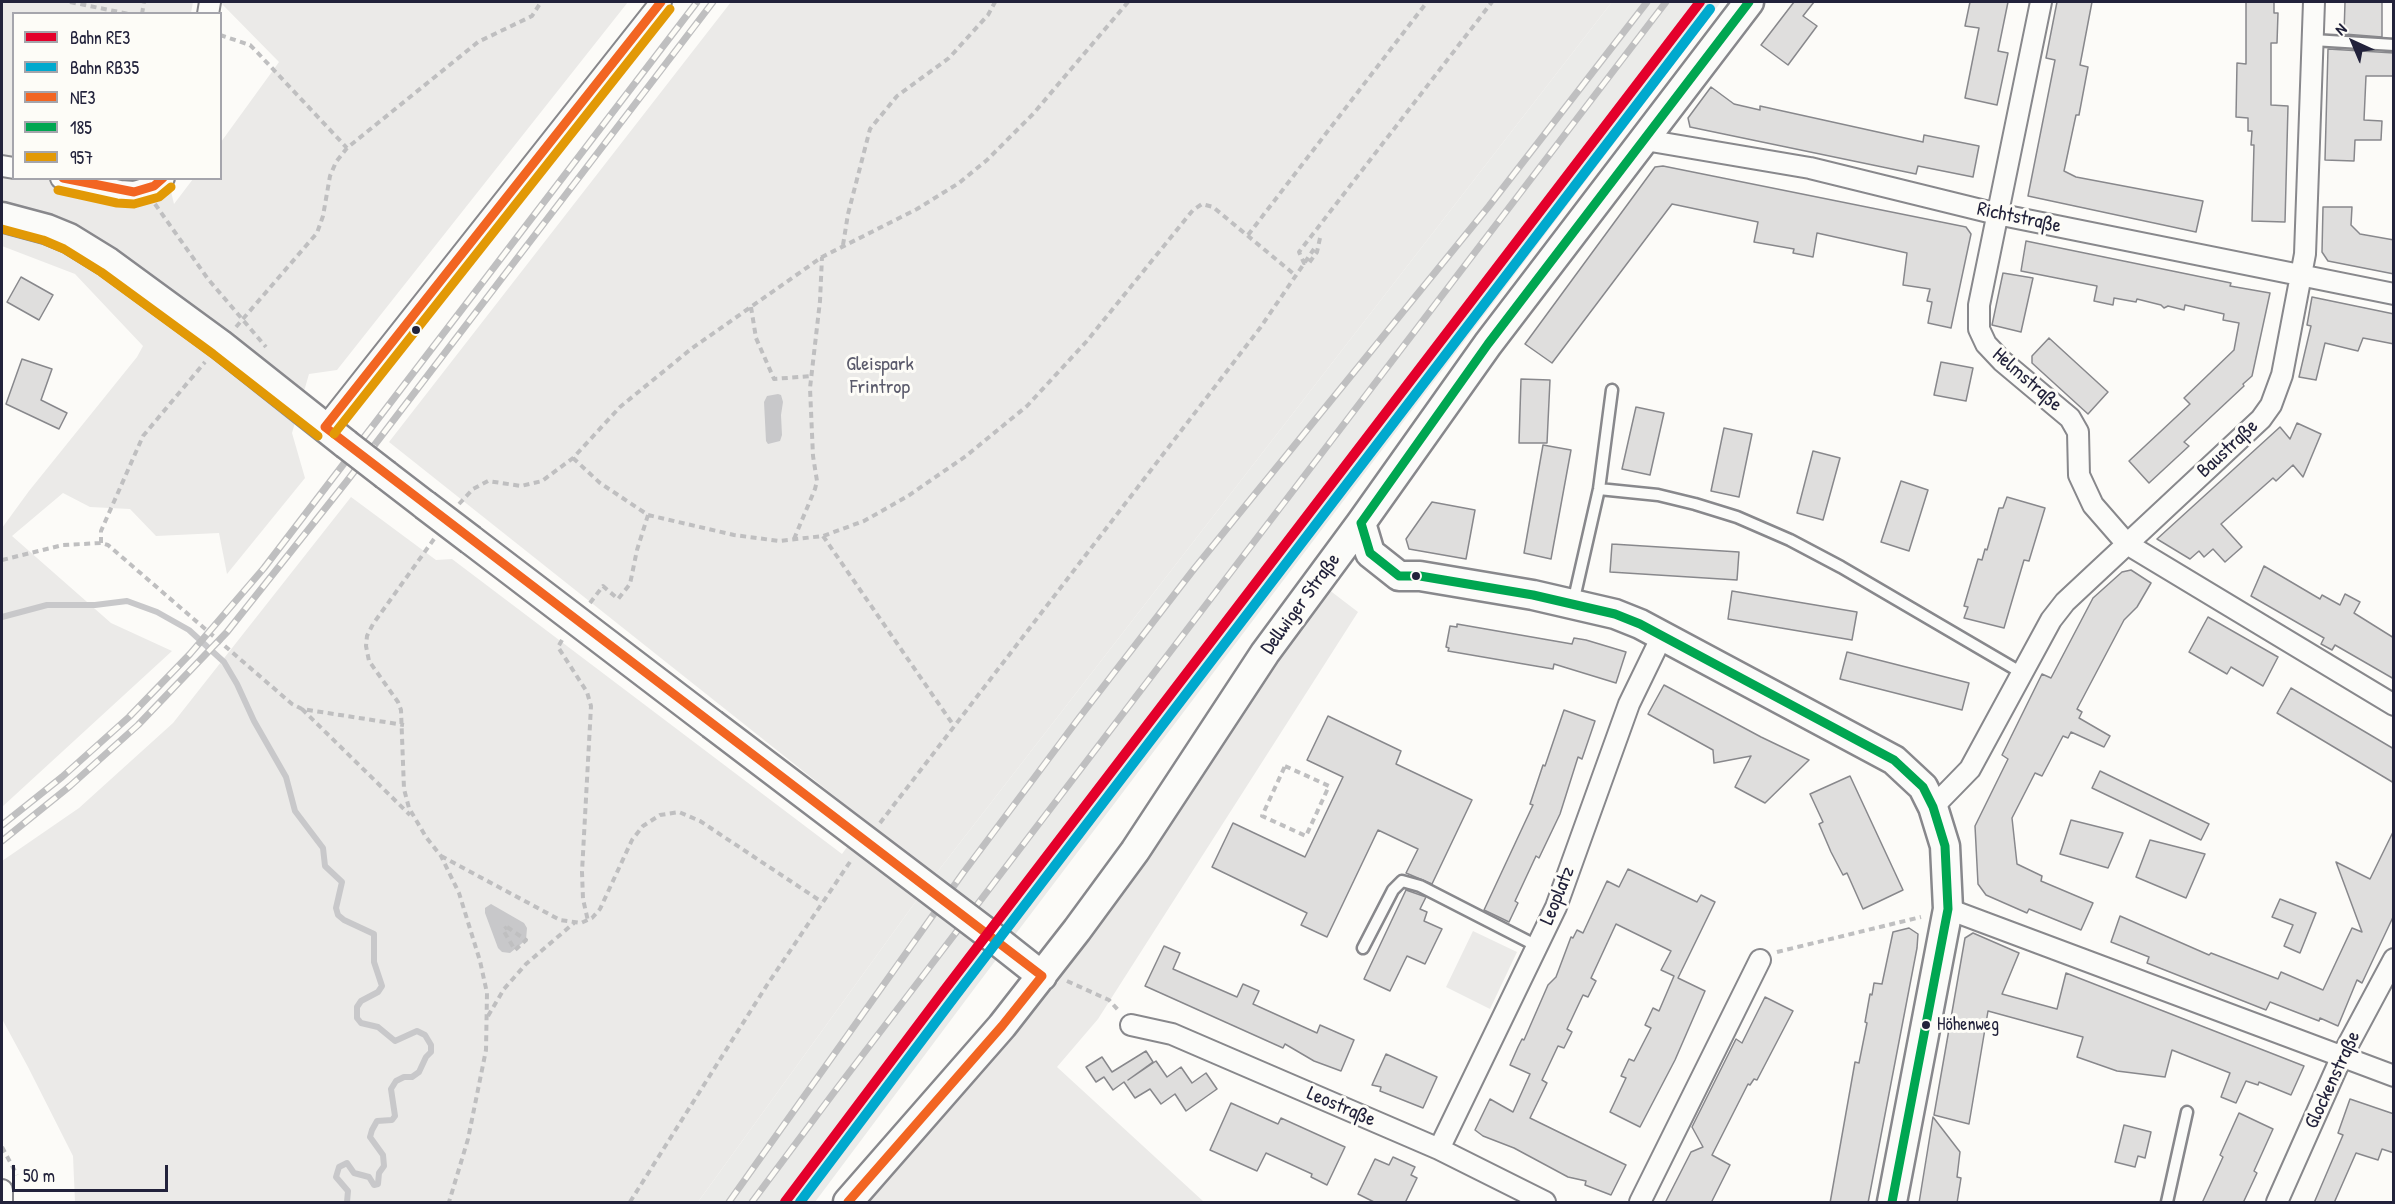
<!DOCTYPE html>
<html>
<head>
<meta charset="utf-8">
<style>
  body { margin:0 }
  #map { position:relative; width:2395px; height:1204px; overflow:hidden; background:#fcfbf8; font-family:"Patrick Hand",sans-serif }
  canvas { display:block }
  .frame { position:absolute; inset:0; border:3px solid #22223b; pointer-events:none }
  .legend { position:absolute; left:12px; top:12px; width:210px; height:168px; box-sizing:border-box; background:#fdfcf7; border:2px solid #a5a5ac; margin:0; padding:8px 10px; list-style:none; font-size:18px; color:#22223b }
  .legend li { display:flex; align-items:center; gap:12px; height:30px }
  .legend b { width:30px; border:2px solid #a5a5ac }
  .north { position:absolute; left:2323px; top:12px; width:60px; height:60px; -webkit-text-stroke:4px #fdfcf7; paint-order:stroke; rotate:316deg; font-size:16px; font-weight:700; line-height:24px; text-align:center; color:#22223b }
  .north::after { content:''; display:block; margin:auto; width:21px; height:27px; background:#22223b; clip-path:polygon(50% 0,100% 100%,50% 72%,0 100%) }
  .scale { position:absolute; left:12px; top:1165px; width:156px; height:27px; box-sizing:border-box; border:3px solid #22223b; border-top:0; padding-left:8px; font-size:18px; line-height:21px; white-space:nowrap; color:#22223b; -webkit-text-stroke:4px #fdfcf7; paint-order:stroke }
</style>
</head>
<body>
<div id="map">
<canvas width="2395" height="1204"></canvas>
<div class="frame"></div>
<ul class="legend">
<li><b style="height:8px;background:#e4002b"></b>Bahn RE3</li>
<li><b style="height:8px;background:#00a9ce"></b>Bahn RB35</li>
<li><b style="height:8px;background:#f26522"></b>NE3</li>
<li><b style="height:8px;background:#00a651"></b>185</li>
<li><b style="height:8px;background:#e29906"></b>957</li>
</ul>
<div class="north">N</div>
<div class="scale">50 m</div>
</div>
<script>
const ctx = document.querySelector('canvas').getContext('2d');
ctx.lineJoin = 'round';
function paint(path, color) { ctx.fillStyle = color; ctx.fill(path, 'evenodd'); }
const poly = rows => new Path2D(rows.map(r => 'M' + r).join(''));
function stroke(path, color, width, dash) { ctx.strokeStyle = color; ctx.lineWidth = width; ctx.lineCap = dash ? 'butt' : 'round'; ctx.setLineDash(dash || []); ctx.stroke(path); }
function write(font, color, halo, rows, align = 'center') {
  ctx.font = font + ' "Patrick Hand",sans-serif'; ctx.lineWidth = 6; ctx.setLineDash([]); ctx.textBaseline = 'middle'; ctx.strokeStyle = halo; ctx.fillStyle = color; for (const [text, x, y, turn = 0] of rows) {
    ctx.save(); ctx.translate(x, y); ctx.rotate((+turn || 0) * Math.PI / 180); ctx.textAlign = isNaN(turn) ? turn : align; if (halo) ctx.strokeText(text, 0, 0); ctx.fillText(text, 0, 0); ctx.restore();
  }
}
paint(poly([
  [1612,2,1721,2,974,989,815,1202,698,1202,935,875]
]), '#ebebe9');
paint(poly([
  [2,2,193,2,191,13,14,14,14,178,168,179,174,204,193,179,220,178,221,142,279,62,220,2,628,2,337,370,309,374,292,433,305,478,227,574,219,533,156,536,130,509,90,507,63,493,12,536,111,623,172,651,2,807,2,528,29,491,137,357,143,346,75,274,2,246],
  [731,2,1612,2,935,875,698,1202,75,1202,73,1156,28,1067,2,1019,2,861,79,808,173,723,351,497,436,560,452,559,842,854,866,821,389,442],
  [1324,586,1358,612,1098,1019,1057,1067,1204,1202,857,1202],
  [1473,931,1517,952,1490,1009,1446,987]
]), '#ebeae8');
paint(poly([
  [778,394,781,395,783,402,781,415,782,435,780,441,768,444,766,441,764,402,767,396],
  [491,904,524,923,527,928,526,940,510,953,502,952,498,948,485,913,485,908]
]), '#c8c8ca');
stroke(poly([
  [2,617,47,605,95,605,127,601,157,612,189,630,224,662,237,684,254,721,286,777,295,811,323,848,325,866,342,882,336,908,338,915,344,920,374,934,374,962,382,986,378,992,361,1001,357,1007,357,1018,361,1023,378,1027,395,1041,417,1031,425,1035,431,1045,431,1052,426,1057,419,1072,412,1077,404,1077,396,1081,391,1089,395,1116,392,1120,377,1121,372,1130,370,1137,383,1155,384,1166,379,1173,378,1184,374,1185,369,1177,354,1173,347,1163,339,1167,336,1177,348,1191,347,1202]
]), '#c8c8ca', 6);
const building = poly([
  [1794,2,1814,2,1803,16,1817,26,1788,65,1761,45,1794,2],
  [1970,2,2008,2,1998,51,2008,53,1997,105,1965,98,1979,28,1965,26,1970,2],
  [2057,2,2092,2,2080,65,2088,67,2079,115,2076,115,2064,171,2076,177,2203,201,2196,232,2028,196,2055,60,2046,58,2057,2],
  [2246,2,2274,2,2274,13,2278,13,2277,43,2271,43,2271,105,2288,106,2285,222,2252,221,2254,145,2251,145,2252,131,2248,131,2248,118,2236,117,2237,63,2246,64,2246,2],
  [2345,2,2382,2,2382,37,2344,34,2345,2],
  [2328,49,2394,53,2394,76,2366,76,2364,120,2382,121,2381,140,2355,140,2354,161,2325,160,2328,49],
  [1711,87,1734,104,1760,110,1760,106,1923,142,1924,135,1979,146,1973,177,1918,166,1916,174,1690,127,1688,118,1711,87],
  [1663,166,1966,227,1971,234,1951,328,1928,323,1932,302,1927,301,1930,289,1903,285,1907,253,1817,233,1813,257,1793,253,1794,249,1754,242,1758,222,1672,204,1552,363,1525,344,1655,167,1663,166],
  [2323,207,2352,207,2351,225,2360,234,2394,240,2394,274,2328,261,2322,252,2323,207],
  [2026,241,2231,283,2230,286,2270,293,2252,376,2243,384,2244,386,2184,442,2189,446,2149,483,2129,461,2190,404,2184,398,2234,350,2239,323,2223,320,2224,314,2185,305,2184,310,2168,306,2164,308,2161,305,2137,299,2136,302,2114,298,2113,305,2094,301,2097,286,2021,271,2026,241],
  [2003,273,2033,278,2021,332,1992,325,2003,273],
  [21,277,53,295,39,320,7,302,21,277],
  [2312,297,2394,314,2394,344,2363,338,2358,351,2325,343,2316,380,2299,377,2311,326,2307,325,2312,297],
  [2049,338,2108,392,2088,414,2032,363,2032,356,2049,338],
  [22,359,52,369,41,400,67,413,59,429,6,404,22,359],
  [1941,362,1973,368,1966,401,1934,395,1941,362],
  [1521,379,1550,380,1547,443,1519,443,1521,379],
  [1636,407,1664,413,1650,475,1622,469,1636,407],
  [2297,423,2321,434,2303,477,2293,465,2276,481,2273,478,2221,524,2242,547,2225,562,2213,549,2204,557,2199,551,2190,559,2157,539,2280,427,2290,439,2297,423],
  [1724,428,1752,434,1739,497,1711,491,1724,428],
  [1543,445,1571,450,1551,559,1524,553,1543,445],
  [1813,451,1840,458,1823,520,1797,513,1813,451],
  [1901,481,1928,490,1909,551,1881,542,1901,481],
  [2007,497,2045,508,2029,561,2024,560,2004,628,1964,618,1968,607,1964,606,1978,559,1982,560,1985,549,1987,550,1999,508,2003,508,2007,497],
  [1432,502,1475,510,1466,559,1409,549,1406,539,1432,502],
  [1612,544,1739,552,1737,580,1610,572,1612,544],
  [2264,566,2320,599,2322,595,2340,605,2345,594,2360,602,2354,613,2394,638,2394,679,2335,645,2332,650,2321,644,2324,638,2251,596,2264,566],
  [2131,570,2151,583,2137,607,2124,620,2077,709,2082,712,2079,718,2110,736,2104,747,2071,732,2068,738,2063,736,2042,776,2035,773,2012,818,2017,864,2042,876,2041,881,2093,903,2081,930,2029,909,2027,913,1986,895,1978,884,1975,826,2008,759,2002,755,2042,674,2051,678,2093,598,2122,572,2131,570],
  [1732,591,1857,612,1852,640,1728,619,1732,591],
  [2208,617,2278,657,2263,686,2231,667,2227,674,2189,652,2208,617],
  [1457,624,1572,644,1574,638,1586,640,1626,652,1616,683,1554,664,1553,669,1448,651,1449,648,1446,647,1450,626,1457,627,1457,624],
  [1847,652,1969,683,1962,710,1840,679,1847,652],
  [1664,685,1761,737,1809,760,1765,803,1735,787,1751,756,1714,763,1713,750,1648,714,1664,685],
  [2291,688,2394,749,2394,783,2277,713,2291,688],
  [1564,710,1595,721,1582,759,1578,757,1560,814,1539,858,1536,856,1515,901,1518,903,1509,922,1484,910,1533,805,1530,804,1543,765,1545,766,1564,710],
  [1328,716,1401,751,1396,764,1472,800,1432,884,1406,873,1418,849,1378,830,1327,937,1301,925,1307,913,1212,867,1233,823,1305,857,1343,777,1307,760,1328,716],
  [2100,771,2209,824,2201,840,2092,788,2100,771],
  [1850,776,1903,890,1863,909,1847,873,1843,875,1831,852,1819,824,1823,822,1810,794,1850,776],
  [2071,820,2123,833,2108,868,2060,854,2071,820],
  [2394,830,2394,915,2362,983,2357,980,2338,1026,2320,1018,2319,1021,2270,1002,2266,1010,2147,963,2149,957,2111,942,2120,916,2209,955,2211,953,2278,979,2281,972,2323,990,2352,928,2362,932,2336,862,2370,879,2394,830],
  [2150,840,2205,854,2186,898,2136,877,2150,840],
  [1628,869,1697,902,1701,895,1715,902,1678,978,1705,991,1675,1060,1640,1127,1610,1112,1626,1078,1621,1076,1629,1059,1634,1061,1651,1028,1645,1025,1653,1008,1659,1011,1674,976,1661,970,1671,951,1616,924,1591,978,1596,981,1588,997,1583,995,1567,1029,1572,1032,1564,1048,1558,1046,1542,1080,1547,1083,1530,1118,1626,1165,1611,1195,1585,1185,1586,1181,1568,1177,1514,1148,1483,1136,1475,1130,1490,1099,1513,1112,1530,1074,1510,1065,1518,1047,1522,1039,1524,1040,1548,985,1556,977,1571,937,1573,938,1577,930,1583,933,1607,881,1619,887,1628,869],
  [1406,890,1426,897,1420,909,1427,912,1424,921,1442,929,1425,964,1407,956,1390,991,1364,979,1406,890],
  [2280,899,2316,913,2300,953,2284,946,2293,925,2272,917,2280,899],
  [1909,928,1918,934,1917,948,1868,1203,1830,1203,1855,1062,1859,1063,1867,1023,1865,1022,1870,994,1872,995,1874,983,1882,984,1893,932,1909,928],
  [1973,933,2019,953,2002,994,2057,1009,2066,973,2304,1066,2291,1095,2259,1082,2258,1085,2246,1081,2236,1103,2221,1097,2230,1073,2172,1050,2165,1077,2117,1071,2077,1057,2083,1037,1988,1011,1969,1124,1934,1115,1965,938,1973,933],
  [1164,946,1180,953,1173,969,1237,997,1243,984,1259,991,1253,1004,1317,1033,1320,1025,1354,1040,1341,1071,1314,1061,1285,1044,1283,1048,1145,986,1164,946],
  [1765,997,1793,1011,1757,1080,1754,1079,1750,1085,1748,1084,1712,1155,1730,1165,1711,1203,1665,1203,1691,1152,1703,1147,1692,1127,1736,1039,1742,1043,1765,997],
  [1146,1051,1153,1062,1128,1080,1156,1061,1167,1077,1181,1067,1192,1083,1206,1073,1217,1089,1186,1111,1175,1094,1161,1104,1150,1089,1135,1098,1124,1082,1113,1090,1104,1077,1096,1082,1086,1067,1102,1057,1112,1072,1146,1051],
  [1386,1054,1437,1077,1423,1108,1380,1091,1381,1087,1372,1085,1386,1054],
  [2350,1099,2394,1114,2394,1153,2382,1149,2378,1160,2356,1153,2334,1203,2314,1203,2343,1135,2338,1133,2350,1099],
  [1231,1103,1278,1124,1281,1118,1345,1147,1327,1185,1311,1177,1312,1174,1266,1153,1257,1171,1210,1150,1231,1103],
  [2239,1113,2273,1129,2254,1171,2257,1173,2243,1203,2202,1203,2223,1157,2220,1155,2239,1113],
  [1933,1117,1960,1152,1957,1177,1961,1178,1957,1203,1919,1203,1933,1117],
  [2124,1125,2151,1132,2145,1158,2138,1156,2135,1167,2115,1162,2124,1125],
  [1393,1157,1415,1167,1411,1175,1417,1178,1405,1203,1376,1203,1358,1194,1375,1159,1389,1165,1393,1157]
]);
paint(building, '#dfdedd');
stroke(building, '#88888c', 1.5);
const lane = poly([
  [2313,40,2394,45],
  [1599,489,1658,495,1695,504,1737,517,1790,540,1841,567,2022,673],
  [1573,603,1599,489,1612,390],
  [1363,948,1393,890,1402,881,1420,886,1537,946],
  [2167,1202,2187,1112]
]);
const street = poly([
  [2041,2,1979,305,1979,329,1986,344,2002,361,2070,418,2078,432,2079,475,2093,505,2127,544,2394,705],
  [208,14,210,2],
  [1645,140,1810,168,1997,214,2394,294],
  [2,166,14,168],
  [61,178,120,191,134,192,154,186,164,178],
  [325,427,661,2],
  [1933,807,1970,769,2051,620,2065,602,2261,419,2271,405,2282,375,2305,254,2314,2],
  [1948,909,2394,1076],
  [1131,1025,1172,1034,1439,1149,1545,1202],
  [1439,1149,1556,907,1629,704,1662,636],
  [2,1190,2,1202],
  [1640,1202,1760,960],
  [2277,1202,2342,1056,2394,959]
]);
const secondary = poly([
  [2,217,47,229,69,238,108,262,220,344,346,444],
  [386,475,425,505],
  [1361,523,1370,553,1399,576,1420,576,1533,595,1615,614,1640,624,1894,760,1923,787,1933,807,1945,846,1948,909,1892,1202],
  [471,540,712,724],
  [999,942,1042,976],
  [848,1202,1002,1026,1077,930,1135,851,1265,653,1361,523,1488,344,1749,2]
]);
stroke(lane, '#88888c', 15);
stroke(street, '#88888c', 24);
stroke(secondary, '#88888c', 33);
stroke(poly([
  [70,2,129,14],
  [142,14,144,2],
  [220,35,250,45,256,51,347,148],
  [155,204,208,279,266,347],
  [1248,235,1427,2],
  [1320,238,1317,252,1309,263,1304,263,1299,252,1492,2],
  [843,245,848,214,870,129,897,96,949,58,988,15,995,2],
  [751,307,756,338,774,379,811,376],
  [236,327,317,233,323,216,330,176,336,162,347,148,478,42,532,16,541,2],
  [573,458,600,483,648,515,734,535,779,541,823,536,864,521,908,496,966,456,1027,406,1086,342,1193,210,1202,204,1213,207,1295,275],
  [459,504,473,489,488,481,521,486,542,481,573,458,620,407,691,349,822,257,917,209,959,183,987,160,1033,114,1128,2],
  [823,536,954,726],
  [434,539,373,624,367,636,366,646,369,661,398,702,401,710,404,789,409,808,426,837,441,856,459,893,480,961,487,993,486,1050,468,1139,449,1202],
  [794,539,815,489,817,481,813,456,810,388,820,301,822,257],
  [101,543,101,531,143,436,205,362],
  [2,560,63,545,101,543,108,545,292,704,302,709,404,725],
  [590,603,603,586,618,599,630,584,637,550,648,515],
  [562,640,558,647,587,692,591,706,582,872,583,899,588,921],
  [302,709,410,815],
  [1285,766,1329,786,1306,836,1262,816,1285,766],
  [880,823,1260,328,1314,249],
  [441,856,560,920,581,923,592,918,600,909,632,840,643,826,660,815,679,812,700,821,822,902],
  [507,927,526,940,515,950,503,930,507,927],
  [1777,952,1921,917],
  [1067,981,1109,1000,1119,1011],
  [488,1016,504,989,526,964,574,923],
  [2,1147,17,1175],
  [630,1202,767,985,852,859]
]), '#bfbfc0', 4, [6, 4.5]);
stroke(lane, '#fbfbf9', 10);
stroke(street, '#fbfbf9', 20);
stroke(secondary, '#fbfbf9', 28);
const rail = poly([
  [2,825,62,777,129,717,190,654,264,568,697,2],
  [2,841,70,786,138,725,227,632,347,481,713,2],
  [729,1202,963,873,1079,718,1194,569,1489,206,1647,2],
  [752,1202,835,1091,1666,2]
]);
stroke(rail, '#bfbfc0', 7);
stroke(rail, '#fdfcf7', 4.5, [14]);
const secondaryBridge = poly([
  [346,444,386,475],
  [425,505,471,540],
  [712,724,999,942]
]);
stroke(secondaryBridge, '#88888c', 33, []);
stroke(secondaryBridge, '#fbfbf9', 28);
stroke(poly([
  [63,178,134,192,154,186,163,178],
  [325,427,1042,976],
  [325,427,661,2],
  [848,1202,1002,1026,1042,976]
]), '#f26522', 9);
stroke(poly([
  [1361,523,1370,553,1399,576,1420,576,1533,595,1615,614,1640,624,1894,760,1923,787,1933,807,1945,846,1948,909,1892,1202],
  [1361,523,1488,344,1749,2]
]), '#00a651', 9);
stroke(poly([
  [58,190,117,203,134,204,159,197,171,187],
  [2,229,43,240,64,249,101,272,213,354,318,436],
  [334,434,670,9]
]), '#e29906', 9);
stroke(poly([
  [785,1202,946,988,1700,2]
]), '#e4002b', 10);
stroke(poly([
  [800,1202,956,995,1710,9]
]), '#00a9ce', 10);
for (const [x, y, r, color] of [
  [416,330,5,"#22223b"],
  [1416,576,5,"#22223b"],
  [1926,1025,5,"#22223b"]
]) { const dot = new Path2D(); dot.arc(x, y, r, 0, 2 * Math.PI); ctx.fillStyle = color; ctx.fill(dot); stroke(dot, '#fdfcf7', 2); }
write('18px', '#22223b', '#fdfcf7', [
  ["Höhenweg",1937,1025]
], 'left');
write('20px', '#22223b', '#fdfcf7', [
  ["Richtstraße",2019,218,12],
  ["Helmstraße",2027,380,41],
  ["Baustraße",2228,449,-43],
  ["Dellwiger Straße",1301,604,-54],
  ["Leoplatz",1558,896,-68],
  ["Glockenstraße",2333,1080,-65],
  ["Leostraße",1341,1107,23]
]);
write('20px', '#5a5a6b', '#fdfcf7', [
  ["Gleispark",880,365],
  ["Frintrop",880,388]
]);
</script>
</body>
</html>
